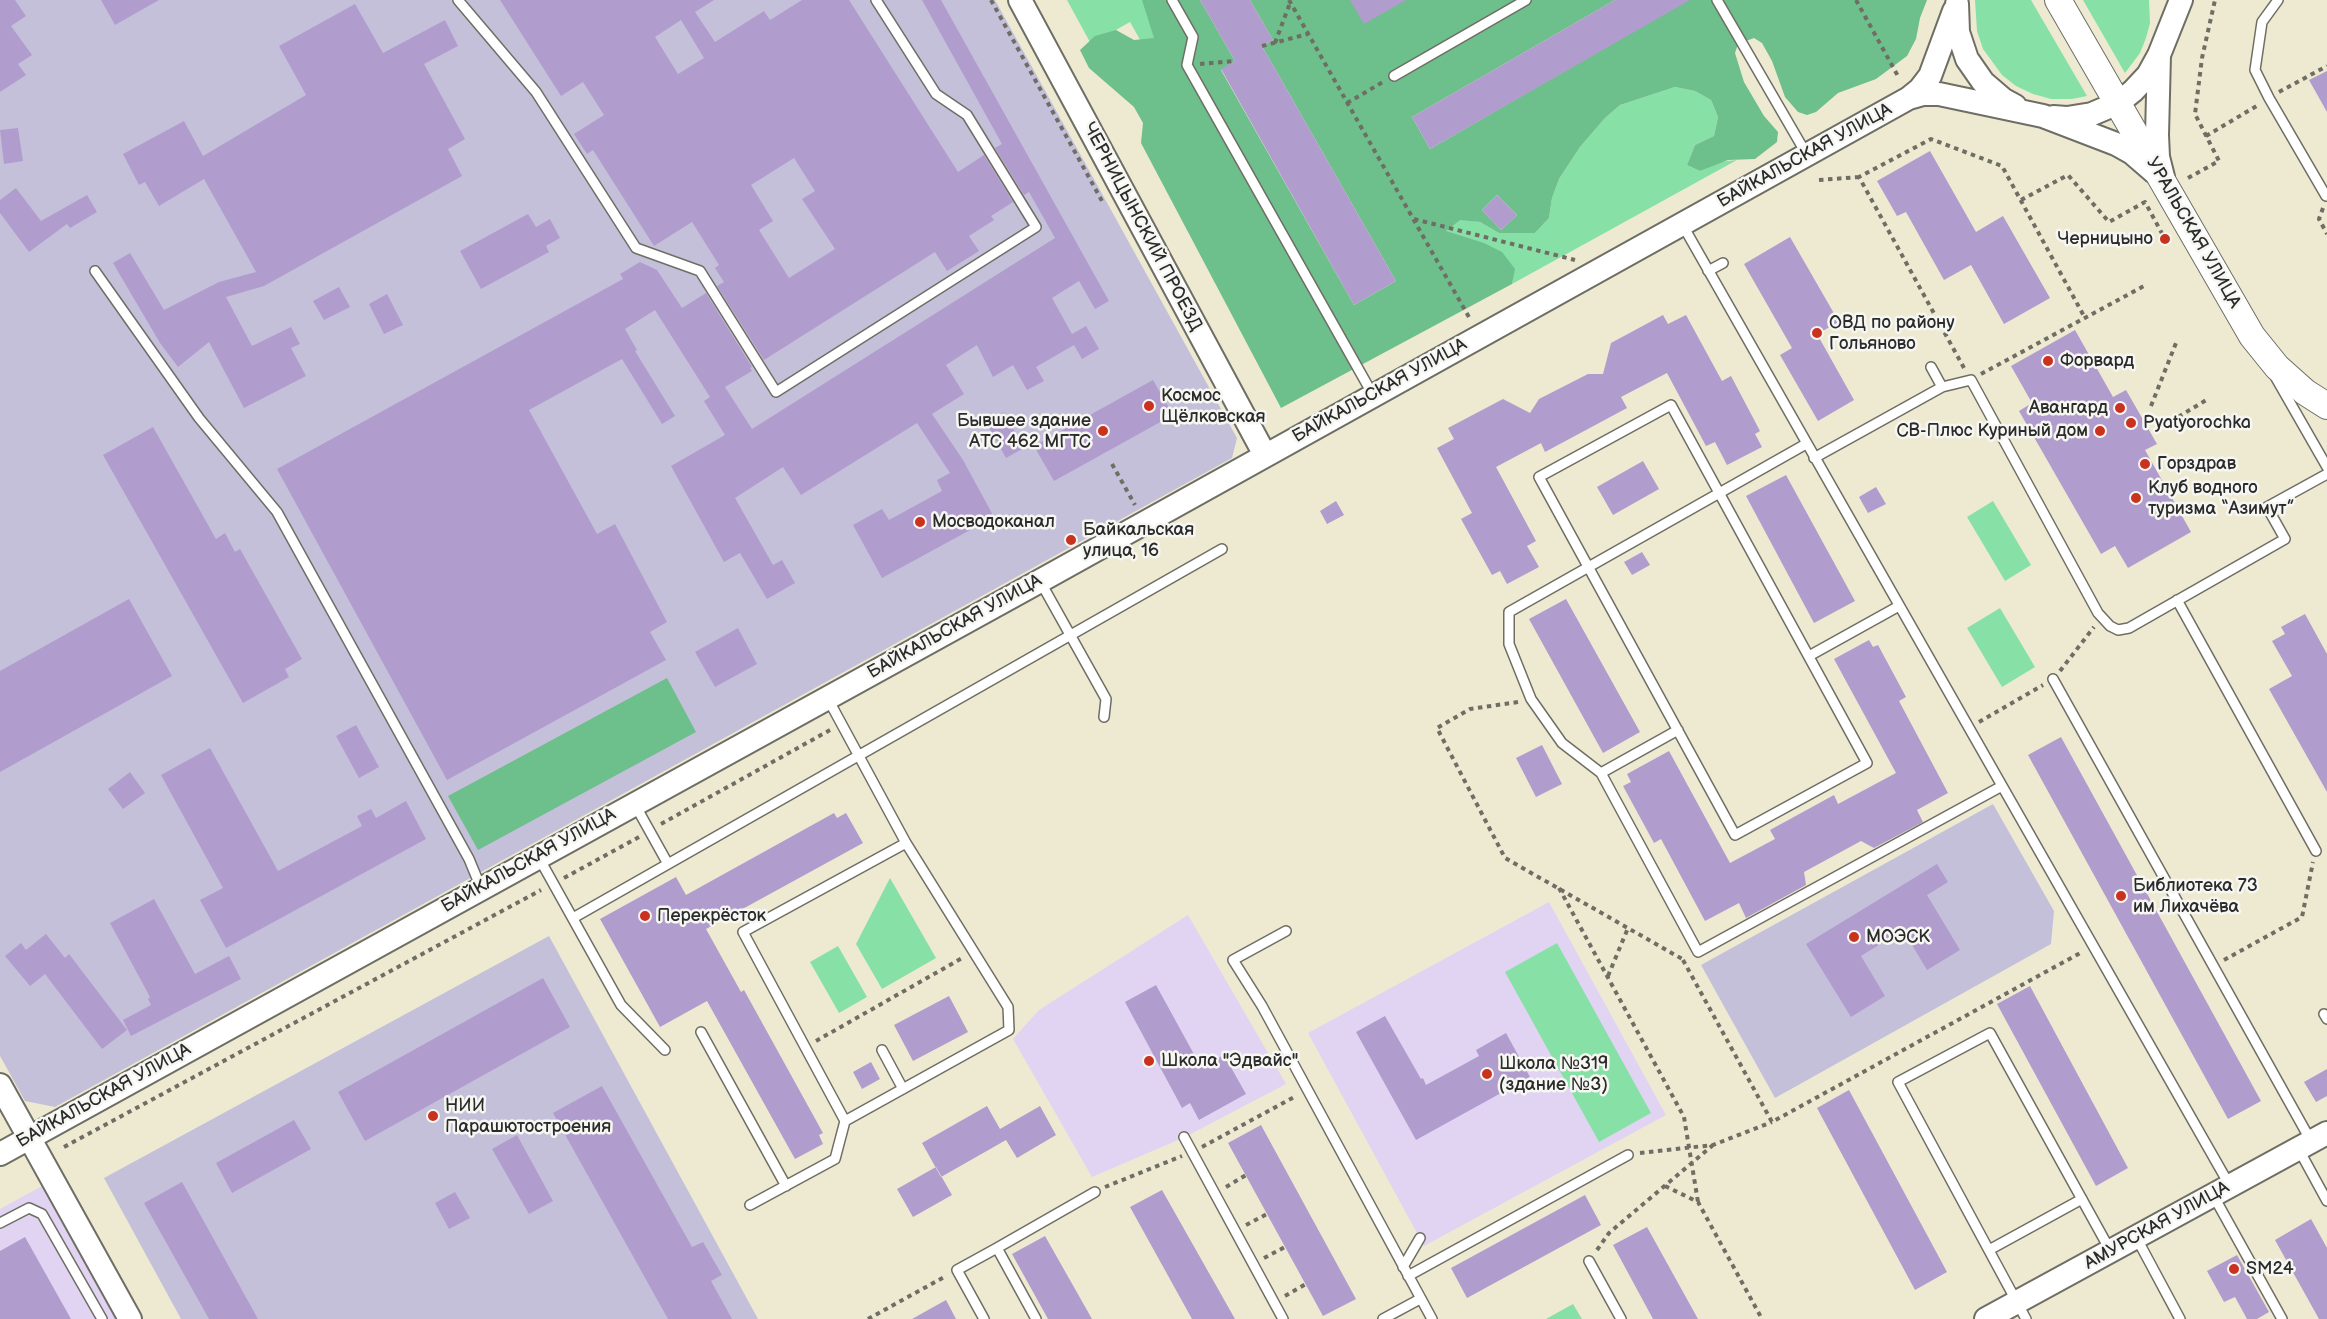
<!DOCTYPE html>
<html>
<head>
<meta charset="utf-8">
<style>
  body { margin:0 }
  canvas { display:block; background:#eee9d1 }
</style>
</head>
<body>
<canvas width="2327" height="1319"></canvas>
<script>
const ctx = document.querySelector('canvas').getContext('2d');
ctx.lineJoin = 'round';
function paint(path, color) { ctx.fillStyle = color; ctx.fill(path, 'evenodd'); }
const poly = rows => new Path2D(rows.map(r => 'M' + r).join(''));
function stroke(path, color, width, dash) { ctx.strokeStyle = color; ctx.lineWidth = width; ctx.lineCap = dash ? 'butt' : 'round'; ctx.setLineDash(dash || []); ctx.stroke(path); }
function write(font, color, halo, rows, align = 'center') {
  ctx.font = font + ' "Balsamiq Sans",sans-serif'; ctx.lineWidth = 5; ctx.setLineDash([]); ctx.textBaseline = 'middle'; ctx.strokeStyle = halo; ctx.fillStyle = color; for (const [text, x, y, turn = 0] of rows) {
    ctx.save(); ctx.translate(x, y); ctx.rotate((+turn || 0) * Math.PI / 180); ctx.textAlign = isNaN(turn) ? turn : align; if (halo) ctx.strokeText(text, 0, 0); ctx.fillText(text, 0, 0); ctx.restore();
  }
}
paint(poly([
  [1549,902,1666,1115,1424,1246,1308,1033],
  [1188,915,1286,1084,1185,1137,1092,1177,1013,1039,1039,1010],
  [42,1186,118,1319,0,1319,0,1209]
]), '#e1d4f3');
paint(poly([
  [0,0,995,0,1237,438,1232,458,55,1107,25,1101,0,1056],
  [1993,804,2054,911,2051,944,1775,1098,1701,965],
  [549,936,758,1319,181,1319,104,1178]
]), '#c5c0da');
paint(poly([
  [1067,0,1160,0,1152,61,1130,22,1091,44],
  [1975,0,2031,0,2087,96,2072,99,2051,99,2033,94,2016,86,2002,75,1983,49,1977,31],
  [2083,0,2149,0,2150,23,2146,38,2140,53,2125,73],
  [1675,87,1695,91,1711,100,1718,117,1714,136,1695,145,1687,165,1700,171,1718,162,1737,160,1512,284,1514,269,1464,238,1445,232,1460,219,1480,222,1499,233,1535,233,1549,218,1552,198,1559,179,1580,147,1605,118,1620,105],
  [1993,501,2031,565,2005,581,1967,517],
  [2000,608,2035,667,2002,687,1967,628],
  [890,878,936,958,882,989,856,944],
  [1557,943,1651,1113,1599,1142,1505,972],
  [838,946,867,997,839,1013,810,962],
  [1573,1304,1582,1319,1546,1319]
]), '#87e1a7');
paint(poly([
  [1142,0,1200,0,1235,61,1221,70,1354,305,1396,281,1262,46,1273,40,1250,0,1615,0,1412,117,1430,149,1688,0,1927,0,1920,18,1916,39,1907,56,1876,79,1838,93,1816,112,1807,115,1798,112,1785,97,1772,61,1762,43,1754,38,1738,44,1735,53,1744,82,1764,116,1778,132,1777,142,1755,159,1728,160,1700,171,1687,165,1695,145,1714,136,1718,117,1711,100,1695,91,1675,87,1620,105,1605,118,1580,147,1559,179,1552,198,1549,218,1535,233,1499,233,1480,222,1460,220,1446,231,1484,243,1502,252,1515,269,1512,284,1281,408,1141,143,1143,123,1134,107,1089,68,1080,50,1095,36,1116,30,1134,40,1154,38],
  [1497,195,1517,215,1501,230,1482,210],
  [667,678,696,732,478,850,448,796]
]), '#6dbf8c');
paint(poly([
  [0,0,15,0,26,16,11,26,32,55,18,64,26,75,0,92],
  [101,0,159,0,115,25],
  [500,0,714,0,695,12,715,42,764,11,770,20,802,0,849,0,958,172,984,155,1013,202,991,216,994,220,969,236,979,251,947,271,935,252,764,360,717,286,724,282,715,268,719,265,692,222,654,246,593,150,587,154,574,134,604,115,583,82,561,96],
  [681,20,704,58,678,74,655,37],
  [794,158,815,191,802,199,835,249,789,278,759,230,773,221,751,185],
  [922,0,941,0,1109,301,1095,309,1079,281,1052,298,1072,334,1086,326,1099,349,1082,359,1074,345,1036,367,1044,381,1027,390,1013,365,993,377,977,345,946,365,964,394,932,414,963,460,994,517,882,578,853,525,882,509,889,520,942,491,937,480,950,473,917,423,801,495,783,467,735,498,773,565,782,560,795,583,767,599,740,553,724,562,671,466,725,435,704,401,710,397,655,310,625,329,637,350,635,351,675,416,662,424,622,359,529,410,597,534,615,524,667,622,650,632,666,660,447,780,277,469,623,279,620,274,640,262,657,270,682,308,706,293,752,367,750,368,752,371,725,387,752,429,1055,238,1029,192,1024,195,995,148,1002,144],
  [1200,0,1250,0,1273,40,1262,46,1396,281,1354,305,1221,69,1235,61],
  [1350,0,1406,0,1364,24],
  [1615,0,1690,0,1430,149,1412,117],
  [355,4,383,53,445,20,458,46,424,64,465,139,448,149,462,176,264,286,226,297,252,346,291,327,300,344,291,348,306,376,244,408,209,342,178,367,160,343,113,263,130,253,164,310,219,282,256,272,204,179,159,206,145,182,139,185,123,154,184,121,203,156,306,95,279,46],
  [2327,71,2327,112,2309,80],
  [18,128,23,161,4,164,0,130],
  [1930,151,1976,232,2003,216,2050,298,2004,324,1971,265,1944,280,1906,212,1897,216,1877,181],
  [16,188,41,221,87,195,97,212,70,228,67,224,29,252,0,213,0,200],
  [1497,195,1517,215,1501,230,1482,210],
  [528,214,536,227,550,219,560,238,546,246,549,252,481,289,460,251],
  [1790,237,1839,322,1817,334,1854,400,1818,421,1780,355,1792,348,1744,264],
  [339,287,350,307,324,320,313,301],
  [387,294,403,325,384,334,369,304],
  [1663,315,1668,324,1686,315,1722,381,1731,376,1760,431,1755,434,1762,447,1727,465,1715,442,1706,446,1667,373,1621,397,1627,408,1545,452,1541,443,1496,467,1536,541,1527,546,1539,567,1507,584,1500,571,1492,575,1461,519,1472,513,1437,448,1454,439,1448,428,1503,399,1530,413,1539,399,1588,374,1603,374,1611,343],
  [2075,330,2113,397,2126,390,2157,444,2145,450,2191,532,2128,568,2115,546,2101,554,2019,411,2032,403,2011,366],
  [1153,380,1173,415,1054,481,1034,446],
  [1004,412,1024,448,1006,458,986,422],
  [153,427,216,539,225,533,235,552,240,549,302,659,285,669,289,677,243,703,103,455],
  [1643,461,1659,489,1613,515,1597,487],
  [1786,475,1855,601,1814,623,1746,496],
  [1876,487,1886,504,1868,513,1859,497],
  [1336,501,1344,515,1327,524,1320,511],
  [1642,552,1650,565,1632,575,1624,562],
  [129,599,172,676,0,772,0,671],
  [1566,599,1640,732,1603,753,1529,619],
  [2305,614,2327,654,2327,792,2269,689,2292,676,2272,641,2285,634,2281,627],
  [738,628,757,664,715,687,695,652],
  [1869,640,1873,647,1878,645,1906,697,1899,701,1948,793,1917,810,1923,822,1874,848,1861,841,1804,872,1806,885,1746,918,1739,903,1705,921,1661,839,1654,843,1623,786,1631,782,1627,774,1669,751,1730,863,1775,839,1770,830,1834,795,1838,804,1896,773,1834,659],
  [356,725,379,767,359,778,336,736],
  [2061,737,2261,1101,2228,1119,2028,755],
  [1542,745,1562,784,1536,797,1516,758],
  [210,748,278,871,362,826,357,816,371,809,376,818,406,801,426,839,226,948,200,900,223,888,161,775],
  [130,772,145,793,123,809,108,789],
  [834,813,837,818,846,813,863,843,706,929,741,992,744,990,823,1133,819,1135,823,1144,795,1159,707,1001,660,1027,600,919,676,877,686,895],
  [1937,864,1948,882,1927,895,1960,950,1927,970,1903,930,1861,956,1885,996,1851,1017,1806,944],
  [154,899,195,974,229,956,241,979,131,1036,123,1020,151,1005,148,999,150,997,110,923],
  [46,934,65,958,69,954,127,1030,102,1049,45,974,30,986,5,956,21,943,26,950],
  [543,978,570,1027,365,1141,338,1092],
  [1156,985,1201,1067,1224,1055,1246,1094,1199,1120,1190,1103,1182,1108,1125,1002],
  [2030,986,2128,1168,2096,1186,1997,1004],
  [949,996,968,1032,913,1061,894,1025],
  [1385,1016,1421,1079,1423,1078,1426,1085,1479,1056,1476,1050,1506,1033,1530,1077,1416,1140,1356,1032],
  [871,1062,880,1079,862,1089,853,1072],
  [2327,1069,2327,1096,2316,1102,2304,1082],
  [602,1086,692,1247,703,1242,722,1275,711,1281,732,1319,668,1319,553,1113],
  [1849,1090,1947,1272,1915,1290,1817,1108],
  [987,1106,1000,1129,1040,1106,1056,1135,1017,1158,1006,1140,941,1177,922,1143],
  [294,1120,311,1149,232,1193,216,1163],
  [1261,1125,1356,1299,1323,1316,1228,1143],
  [517,1135,553,1201,529,1214,492,1149],
  [936,1167,952,1195,913,1217,897,1189],
  [182,1182,258,1319,209,1319,144,1203],
  [1162,1190,1235,1319,1192,1319,1130,1207],
  [455,1192,470,1218,449,1229,435,1203],
  [1585,1195,1601,1225,1467,1298,1451,1268],
  [2311,1219,2327,1248,2327,1319,2319,1319,2275,1240],
  [1647,1227,1698,1319,1653,1319,1613,1245],
  [1045,1236,1092,1319,1048,1319,1012,1254],
  [25,1237,71,1319,0,1319,0,1251],
  [2237,1255,2269,1312,2257,1319,2247,1319,2235,1297,2224,1302,2207,1271],
  [946,1300,956,1319,912,1319]
]), '#b19cce');
const service = poly([
  [458,0,536,92,636,248,700,271,776,392,1036,227,967,115,936,94,876,0],
  [1172,0,1193,37,1187,65,1373,395],
  [1717,0,1807,155],
  [2278,0,2262,22,2255,70,2269,98,2326,196],
  [1394,76,1526,0],
  [1682,224,2230,1186],
  [95,271,199,418,277,512,469,859,481,888],
  [1708,271,1723,263],
  [1931,367,1942,387],
  [2276,378,2327,467],
  [1671,405,1867,763,1735,835,1539,477,1671,405],
  [1806,444,1509,612,1509,644,1531,699,1562,743,1601,773,1698,952,2002,786],
  [1814,458,1942,387,1971,380,2098,613,2110,626,2118,630,2129,628,2285,539,2267,507,2327,474],
  [1040,581,1106,699,1104,717],
  [2177,600,2316,851],
  [1809,656,1899,606],
  [2053,679,2311,1141],
  [828,699,906,843,1008,1007,1009,1030,845,1121,743,932,906,843],
  [1601,773,1678,730],
  [634,803,668,864],
  [539,858,621,1005,665,1050],
  [573,918,1222,549],
  [1286,931,1233,960,1262,1006,1432,1319],
  [2324,1014,2327,1019],
  [701,1032,786,1186],
  [882,1050,903,1089],
  [1184,1137,1283,1319],
  [2298,1148,2327,1201],
  [2213,1195,2282,1319],
  [750,1205,835,1159,845,1121],
  [0,1223,29,1208,42,1214,102,1319],
  [2136,1237,2180,1319],
  [997,1248,1095,1192],
  [1989,1250,2082,1199],
  [1589,1261,1621,1319],
  [1403,1267,1420,1238],
  [1408,1276,1628,1155],
  [984,1319,957,1270,997,1248,1036,1319],
  [1383,1319,1420,1299],
  [2026,1319,1898,1082,1990,1033,2110,1250]
]);
const tertiary = poly([
  [1020,0,1265,455],
  [1957,4,1958,32,1967,59,1983,82,2004,100,2015,106],
  [2159,55,2157,135,2158,157,2163,177],
  [1909,98,1920,89,1930,76,1954,11],
  [2053,117,2067,118,2092,114,2118,103,2133,91,2148,75,2159,55,2181,0],
  [0,1085,130,1319],
  [0,1154,1040,581,1909,98,1923,94,1939,94,2043,116,2116,144,2132,153,2154,172],
  [1986,1319,2327,1133]
]);
const secondary = poly([
  [2058,0,2252,336,2277,367,2305,392,2327,406]
]);
stroke(service, '#6f6e65', 12);
stroke(tertiary, '#6f6e65', 26);
stroke(secondary, '#6f6e65', 28);
stroke(poly([
  [991,0,1102,201],
  [1289,0,1470,319],
  [1856,0,1899,78],
  [1275,43,1290,3],
  [1262,46,1308,34],
  [1200,64,1235,61],
  [2279,92,2327,66],
  [1347,103,1383,82],
  [2206,136,2260,104],
  [2188,178,2219,161,2195,114,2202,58,2215,0],
  [1819,180,1859,177],
  [2021,200,2068,175,2109,222,2145,202,2165,239],
  [2323,208,2319,219,2327,234],
  [1414,219,1575,260],
  [1964,368,1859,177,1931,139,2002,166,2085,318],
  [1981,374,2144,286],
  [2151,406,2176,343],
  [2163,426,2208,399],
  [1112,464,1135,505],
  [2060,671,2094,627],
  [1518,702,1470,709,1437,728,1505,858,1684,960],
  [1979,722,2043,685],
  [661,824,830,730],
  [564,878,639,837],
  [1559,888,1684,1117,1698,1202],
  [1683,960,1772,1122,2082,952],
  [2224,960,2302,917,2313,862],
  [1608,976,1628,928],
  [816,1041,964,957],
  [64,1147,541,890],
  [1202,1147,1296,1096],
  [1640,1153,1713,1145,1772,1122],
  [1665,1186,1698,1202,1762,1319],
  [1105,1187,1182,1156],
  [1226,1187,1246,1175],
  [1246,1225,1267,1214],
  [1597,1250,1609,1233,1713,1145],
  [1264,1258,1285,1247],
  [1285,1296,1306,1284],
  [868,1319,946,1276]
]), '#6f6e65', 4, [4.5, 4.5]);
stroke(service, '#fff', 9);
stroke(tertiary, '#fff', 22);
stroke(secondary, '#fff', 26);
for (const [x, y, r, color] of [
  [2165,239,6,"#c8321e"],
  [1817,333,6,"#c8321e"],
  [2048,361,6,"#c8321e"],
  [1149,406,6,"#c8321e"],
  [2120,408,6,"#c8321e"],
  [2131,423,6,"#c8321e"],
  [1103,431,6,"#c8321e"],
  [2100,431,6,"#c8321e"],
  [2145,464,6,"#c8321e"],
  [2136,498,6,"#c8321e"],
  [920,522,6,"#c8321e"],
  [1071,540,6,"#c8321e"],
  [2121,896,6,"#c8321e"],
  [645,916,6,"#c8321e"],
  [1854,937,6,"#c8321e"],
  [1149,1061,6,"#c8321e"],
  [1487,1074,6,"#c8321e"],
  [433,1116,6,"#c8321e"],
  [2234,1269,6,"#c8321e"]
]) { const dot = new Path2D(); dot.arc(x, y, r, 0, 2 * Math.PI); ctx.fillStyle = color; ctx.fill(dot); stroke(dot, '#f6f6f2', 2); }
write('18px', '#2b2b2b', '#f6f6f2', [
  ["БАЙКАЛЬСКАЯ УЛИЦА",1805,156,-29],
  ["ЧЕРНИЦЫНСКИЙ ПРОЕЗД",1142,227,62],
  ["УРАЛЬСКАЯ УЛИЦА",2193,233,60],
  ["БАЙКАЛЬСКАЯ УЛИЦА",1380,391,-29],
  ["БАЙКАЛЬСКАЯ УЛИЦА",955,627,-29],
  ["БАЙКАЛЬСКАЯ УЛИЦА",529,861,-29],
  ["БАЙКАЛЬСКАЯ УЛИЦА",104,1096,-29],
  ["АМУРСКАЯ УЛИЦА",2157,1226,-29]
]);
write('18px', '#2b2b2b', '#f6f6f2', [
  ["Черницыно",2153,239,"right"],
  ["ОВД по району",1829,323],
  ["Гольяново",1829,344],
  ["Форвард",2060,361],
  ["Космос",1161,396],
  ["Щёлковская",1161,417],
  ["Авангард",2108,408,"right"],
  ["Бывшее здание",1091,421,"right"],
  ["АТС 462 МГТС",1091,442,"right"],
  ["Pyatyorochka",2143,423],
  ["СВ-Плюс Куриный дом",2088,431,"right"],
  ["Горздрав",2157,464],
  ["Клуб водного",2148,488],
  ["туризма “Азимут”",2148,509],
  ["Мосводоканал",932,522],
  ["Байкальская",1083,530],
  ["улица, 16",1083,551],
  ["Библиотека 73",2133,886],
  ["им Лихачёва",2133,907],
  ["Перекрёсток",657,916],
  ["МОЭСК",1866,937],
  ["Школа \"Эдвайс\"",1161,1061],
  ["Школа №319",1499,1064],
  ["(здание №3)",1499,1085],
  ["НИИ",445,1106],
  ["Парашютостроения",445,1127],
  ["SM24",2246,1269]
], 'left');
</script>
</body>
</html>
